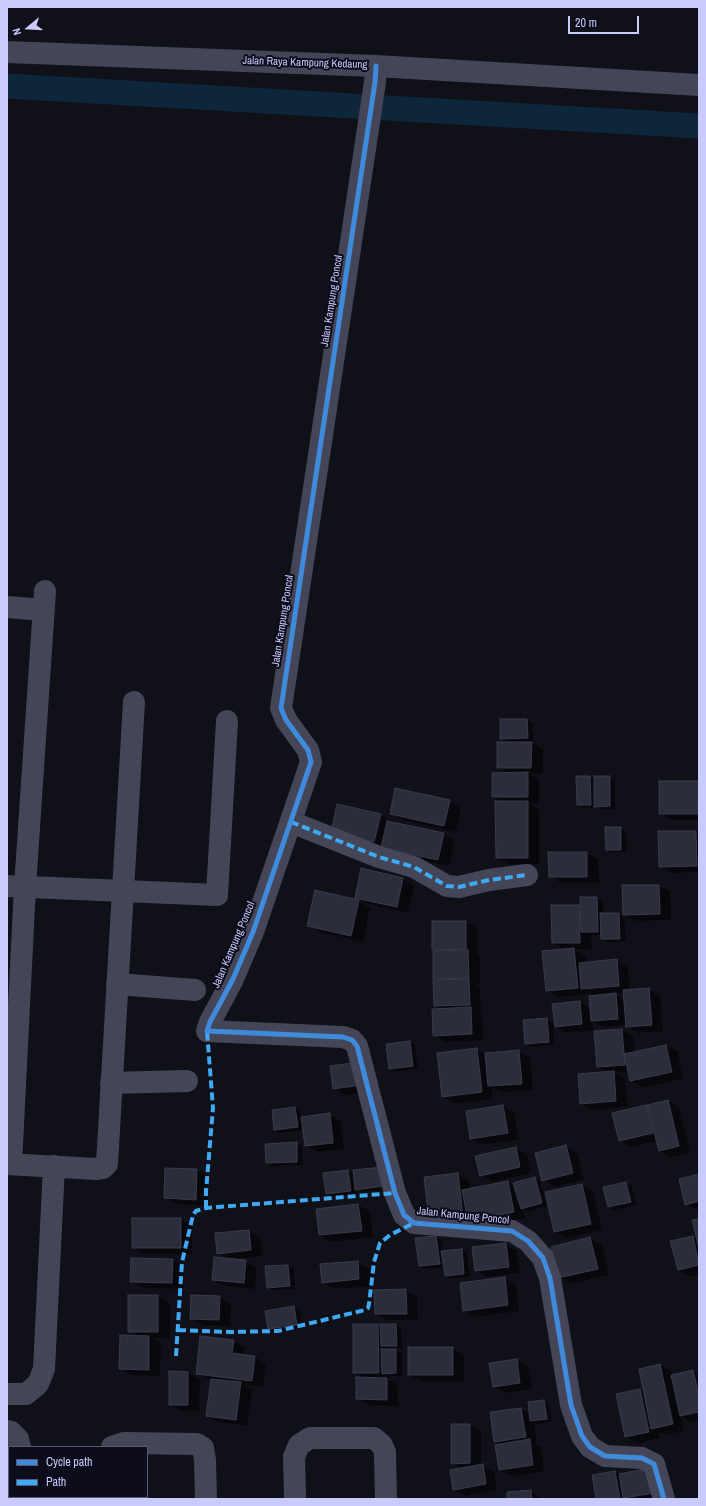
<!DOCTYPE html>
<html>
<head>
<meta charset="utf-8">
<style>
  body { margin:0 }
  #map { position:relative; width:706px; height:1506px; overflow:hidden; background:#101018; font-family:"Archivo Narrow",sans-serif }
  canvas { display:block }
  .frame { position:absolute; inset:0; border:8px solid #c9cbfc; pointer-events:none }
  .legend { position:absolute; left:8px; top:1446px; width:140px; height:52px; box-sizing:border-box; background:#0c0c1b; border:1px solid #585875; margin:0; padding:5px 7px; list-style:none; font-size:12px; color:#c9cbfc }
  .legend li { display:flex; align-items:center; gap:8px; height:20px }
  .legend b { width:20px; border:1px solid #585875 }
  .north { position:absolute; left:8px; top:8px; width:40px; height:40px; -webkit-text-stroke:3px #0c0c1b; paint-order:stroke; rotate:252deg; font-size:11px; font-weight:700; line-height:16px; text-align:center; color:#c9cbfc }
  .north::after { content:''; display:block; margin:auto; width:14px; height:18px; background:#c9cbfc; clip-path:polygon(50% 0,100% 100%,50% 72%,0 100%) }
  .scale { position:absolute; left:568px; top:16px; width:71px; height:18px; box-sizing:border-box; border:2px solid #c9cbfc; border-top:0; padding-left:5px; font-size:12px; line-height:14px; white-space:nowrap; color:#c9cbfc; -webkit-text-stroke:3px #0c0c1b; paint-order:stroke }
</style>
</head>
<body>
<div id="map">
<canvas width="706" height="1506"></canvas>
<div class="frame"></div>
<ul class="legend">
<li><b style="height:5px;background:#408adc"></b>Cycle path</li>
<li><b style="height:5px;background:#3fa9f5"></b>Path</li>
</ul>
<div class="north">N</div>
<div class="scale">20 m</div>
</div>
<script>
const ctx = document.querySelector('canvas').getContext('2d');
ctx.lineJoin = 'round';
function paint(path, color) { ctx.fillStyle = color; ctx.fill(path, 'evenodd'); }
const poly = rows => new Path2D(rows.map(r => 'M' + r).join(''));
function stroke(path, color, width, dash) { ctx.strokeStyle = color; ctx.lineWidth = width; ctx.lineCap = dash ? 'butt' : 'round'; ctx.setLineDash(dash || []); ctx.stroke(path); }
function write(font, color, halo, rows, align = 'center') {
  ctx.font = font + ' "Archivo Narrow",sans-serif'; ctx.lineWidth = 4; ctx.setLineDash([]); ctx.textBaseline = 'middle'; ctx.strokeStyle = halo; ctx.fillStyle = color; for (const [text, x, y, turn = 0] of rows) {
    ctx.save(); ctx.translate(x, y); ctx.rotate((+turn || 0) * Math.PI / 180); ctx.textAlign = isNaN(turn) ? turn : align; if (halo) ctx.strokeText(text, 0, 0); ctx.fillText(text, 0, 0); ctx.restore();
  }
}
paint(poly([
  [501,720,527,720,533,723,533,741,529,741,543,749,543,774,529,774,539,780,539,804,529,803,539,809,539,864,508,864,497,857,502,802,493,797,509,773,498,767,509,743,501,738],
  [577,777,590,777,595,780,609,777,615,780,615,809,601,809,596,807,583,808,578,805],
  [699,783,699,820,671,820,660,813],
  [450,801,461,808,456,832,402,820,391,813],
  [380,815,392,821,391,823,443,834,455,841,449,866,394,854,343,838],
  [621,828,626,831,627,852,612,852,607,849],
  [659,832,696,832,699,834,699,872,672,873,660,866],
  [587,853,598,859,599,883,561,883,550,876],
  [403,879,414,886,408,913,368,904,356,897],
  [623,886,659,886,670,892,671,920,636,921,624,915,626,941,607,942,602,938,602,935,591,935,592,949,574,949,586,956,586,963,617,960,628,967,630,991,648,989,660,996,663,1031,638,1033,626,1025,603,1027,592,1021,594,1030,567,1033,555,1026,580,1002,591,1009,595,996,589,993,589,994,558,997,547,990,565,950,553,943,579,906,581,907,597,898,603,901,603,914,619,914,624,917],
  [624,993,624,999,615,994],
  [359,901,370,908,363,942,320,932,308,925],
  [466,922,477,928,478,955,475,955,480,958,480,984,475,984,480,987,481,1011,477,1012,482,1015,483,1040,446,1042,434,1035,441,1009,435,1006,440,981,434,978,439,952,433,949],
  [547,1019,553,1023,554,1045,532,1047,526,1043],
  [622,1030,633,1036,635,1053,666,1046,678,1052,683,1079,643,1087,631,1081,629,1072,615,1073,625,1079,627,1107,593,1110,581,1104,608,1073,598,1067],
  [410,1042,415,1045,418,1069,396,1071,390,1068],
  [476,1049,485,1054,519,1051,530,1058,533,1090,501,1092,492,1087,493,1099,455,1103,443,1097],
  [331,1066,372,1092,345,1095,334,1088],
  [668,1101,679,1108,690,1153,671,1157,659,1151,657,1141,631,1147,620,1140,613,1114],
  [503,1106,514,1113,519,1139,483,1145,471,1139],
  [295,1108,301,1111,301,1118,329,1114,341,1121,344,1149,317,1152,306,1145,304,1130,280,1133,275,1129],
  [297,1143,302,1147,303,1165,273,1166,267,1162],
  [566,1146,577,1153,584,1180,555,1187,543,1180],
  [516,1148,527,1155,531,1173,492,1182,481,1175],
  [197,1170,208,1177,207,1206,177,1204,165,1198],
  [348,1171,355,1175,390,1189,362,1192,355,1188,356,1194,332,1197,327,1194],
  [457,1174,469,1181,470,1189,507,1182,515,1186,535,1178,540,1181,547,1206,527,1212,523,1210,525,1218,481,1227,441,1226],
  [699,1175,699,1211,698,1211,686,1204],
  [626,1183,632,1186,636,1205,614,1210,609,1207,604,1188],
  [582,1185,593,1191,602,1230,566,1238,555,1232],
  [358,1205,370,1211,373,1237,331,1242,320,1235],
  [180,1219,192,1226,192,1254,145,1254,133,1248],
  [699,1220,699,1274,690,1277,678,1270,692,1237,698,1240],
  [249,1231,260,1238,263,1256,235,1259,245,1261,257,1268,255,1289,224,1286,213,1280,230,1260,218,1253],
  [436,1237,442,1240,443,1252,461,1250,467,1253,470,1276,451,1279,446,1276,444,1267,425,1269,420,1266,416,1239],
  [590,1238,602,1245,609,1275,571,1284,559,1277],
  [506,1244,517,1251,520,1273,487,1277,476,1271],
  [173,1260,184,1267,184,1289,143,1288,131,1281],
  [357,1262,369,1269,371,1286,334,1289,322,1282],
  [288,1266,294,1269,295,1289,273,1290,267,1287],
  [505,1278,516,1285,519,1311,476,1317,464,1310],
  [406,1290,417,1297,418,1320,387,1320,376,1313],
  [129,1296,158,1296,170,1303,170,1338,152,1338,161,1343,160,1376,131,1375,120,1368,138,1336,129,1331],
  [220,1297,231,1304,230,1326,203,1325,191,1318],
  [294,1307,300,1311,302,1328,274,1332,268,1328],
  [354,1325,378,1325,382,1327,396,1325,401,1328,402,1348,393,1348,401,1353,402,1376,390,1376,390,1379,387,1379,398,1385,398,1406,369,1405,357,1398,365,1378,354,1372],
  [234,1341,245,1348,244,1356,255,1357,266,1364,263,1387,241,1384,252,1390,247,1426,219,1422,207,1416,212,1380,197,1373],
  [452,1348,464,1355,464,1381,421,1381,409,1375],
  [516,1360,528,1366,532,1389,505,1393,494,1387],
  [660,1365,672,1372,673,1376,693,1371,699,1375,699,1421,692,1422,681,1416,684,1431,664,1435,659,1432,660,1438,638,1444,626,1437,617,1394,640,1390,645,1393],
  [188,1373,200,1379,199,1411,181,1411,170,1404],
  [544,1401,549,1404,552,1421,537,1424,534,1422,537,1443,535,1444,541,1447,544,1472,511,1476,500,1470,501,1445,495,1441,491,1413,521,1409,530,1414],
  [470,1425,481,1431,481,1465,494,1472,497,1490,466,1496,454,1489,462,1469,452,1463],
  [615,1472,620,1475,666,1499,597,1499],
  [531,1491,542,1499,508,1499]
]), '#0007');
stroke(poly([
  [7,86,699,126]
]), '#0e263a', 25);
const building = poly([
  [500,719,527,719,528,738,500,739,500,719],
  [497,742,532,742,531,768,497,768,497,742],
  [528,772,528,797,492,797,492,773,528,772],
  [576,776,590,776,591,805,577,805,576,776],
  [594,776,610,776,610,806,594,807,594,776],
  [659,781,699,781,698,814,659,814,659,781],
  [395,788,450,800,444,826,390,814,395,788],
  [495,801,528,801,528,858,496,858,495,801],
  [337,804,381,814,374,842,331,832,337,804],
  [387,821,444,833,438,860,381,848,387,821],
  [605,827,621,827,621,850,606,850,605,827],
  [658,831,696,831,697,866,659,867,658,831],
  [548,852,587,852,587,877,549,877,548,852],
  [361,868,403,878,397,907,355,898,361,868],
  [622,885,659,885,660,914,623,915,622,885],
  [315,890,359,900,351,936,307,926,315,890],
  [580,897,597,897,598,932,581,932,580,897],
  [551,905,579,905,580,943,552,943,551,905],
  [600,913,619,913,620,939,601,939,600,913],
  [432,921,466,921,466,949,432,950,432,921],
  [574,948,578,988,546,991,542,951,574,948],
  [468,950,469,978,433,979,433,951,468,950],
  [617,959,619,986,581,989,579,963,617,959],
  [469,979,470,1005,434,1006,433,980,469,979],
  [649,988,652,1025,626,1027,623,990,649,988],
  [616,993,618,1019,591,1021,589,996,616,993],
  [580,1001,582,1024,555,1027,552,1004,580,1001],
  [471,1007,472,1034,433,1036,432,1009,471,1007],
  [547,1018,549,1042,525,1044,523,1020,547,1018],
  [622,1029,625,1065,597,1067,594,1031,622,1029],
  [410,1041,413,1066,389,1069,386,1044,410,1041],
  [666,1045,672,1072,630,1081,624,1054,666,1045],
  [477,1048,482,1092,442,1097,437,1053,477,1048],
  [519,1050,522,1084,488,1086,485,1053,519,1050],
  [359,1062,361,1085,333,1089,330,1066,359,1062],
  [614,1071,616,1101,580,1104,578,1074,614,1071],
  [668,1100,679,1146,659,1151,647,1105,668,1100],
  [503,1105,508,1133,470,1139,466,1111,503,1105],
  [646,1105,653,1133,619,1141,612,1113,646,1105],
  [295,1107,298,1127,274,1130,272,1110,295,1107],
  [330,1113,333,1143,305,1146,301,1117,330,1113],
  [297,1142,297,1162,266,1163,265,1144,297,1142],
  [566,1145,573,1173,542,1181,535,1153,566,1145],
  [516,1147,520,1167,480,1176,475,1156,516,1147],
  [383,1167,385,1186,355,1190,353,1170,383,1167],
  [165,1168,197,1169,196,1200,164,1198,165,1168],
  [348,1170,351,1191,326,1194,323,1173,348,1170],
  [458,1173,463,1216,429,1220,424,1177,458,1173],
  [699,1174,699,1201,685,1205,679,1179,699,1174],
  [535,1177,542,1203,521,1209,513,1183,535,1177],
  [508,1181,514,1212,468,1221,462,1190,508,1181],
  [626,1182,631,1202,608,1207,603,1187,626,1182],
  [582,1184,591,1224,554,1232,545,1192,582,1184],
  [358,1204,362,1231,319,1235,316,1209,358,1204],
  [132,1218,181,1218,181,1248,132,1248,132,1218],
  [699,1219,699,1245,698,1245,692,1220,699,1219],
  [249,1230,251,1250,217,1254,215,1233,249,1230],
  [436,1236,440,1264,419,1266,415,1238,436,1236],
  [693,1236,699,1265,678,1270,670,1241,693,1236],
  [590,1237,598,1269,558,1278,551,1247,590,1237],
  [506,1243,509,1267,475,1271,472,1247,506,1243],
  [462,1249,464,1274,445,1276,441,1251,462,1249],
  [214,1257,246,1260,244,1283,212,1280,214,1257],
  [131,1258,173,1259,172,1283,130,1282,131,1258],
  [358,1261,359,1279,322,1283,320,1264,358,1261],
  [288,1265,290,1286,267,1288,265,1266,288,1265],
  [505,1277,508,1305,463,1311,460,1283,505,1277],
  [406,1289,407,1314,375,1314,374,1290,406,1289],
  [128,1295,158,1295,158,1332,128,1332,128,1295],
  [191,1295,220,1296,219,1320,190,1319,191,1295],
  [294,1306,297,1325,268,1329,265,1311,294,1306],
  [353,1324,378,1324,379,1373,353,1373,353,1324],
  [380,1324,396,1324,397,1346,381,1346,380,1324],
  [120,1335,149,1336,149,1370,119,1369,120,1335],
  [200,1336,234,1340,232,1353,255,1356,252,1381,196,1374,200,1336],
  [408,1347,453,1347,453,1375,408,1375,408,1347],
  [381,1349,396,1349,396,1373,382,1374,381,1349],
  [517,1359,520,1383,493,1387,489,1363,517,1359],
  [660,1364,673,1424,651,1429,639,1369,660,1364],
  [693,1370,699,1396,699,1412,680,1416,671,1375,693,1370],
  [169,1371,188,1372,188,1405,169,1405,169,1371],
  [356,1377,387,1378,387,1400,356,1399,356,1377],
  [211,1379,241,1382,236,1420,206,1416,211,1379],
  [640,1389,649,1432,625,1437,616,1394,640,1389],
  [544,1400,547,1419,530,1421,528,1402,544,1400],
  [521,1408,526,1437,494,1442,490,1412,521,1408],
  [451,1424,470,1424,470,1463,451,1464,451,1424],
  [530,1439,533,1465,499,1470,495,1445,530,1439],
  [483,1464,486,1484,453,1490,450,1470,483,1464],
  [650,1468,655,1493,623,1498,619,1474,650,1468],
  [615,1471,620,1499,596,1499,592,1475,615,1471],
  [531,1490,532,1499,507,1499,507,1492,531,1490]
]);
paint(building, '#2c2d3a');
stroke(building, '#3a3a4c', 1);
stroke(poly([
  [7,52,376,66,699,85],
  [376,66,375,82,281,708,286,720,308,750,311,762,253,932,233,979,210,1022,207,1031,343,1037,352,1040,357,1046,395,1193,404,1215,414,1223,512,1231,528,1241,543,1258,550,1278,571,1405,582,1436,590,1447,605,1456,642,1458,654,1464,664,1499],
  [7,607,44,610],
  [291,822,379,857,414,867,447,886,459,887,489,880,527,875],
  [7,886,217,895,227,721],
  [117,984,195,990],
  [111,1083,187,1081],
  [7,1164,96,1169,103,1168,107,1164,134,702],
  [11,1164,25,887,45,591],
  [7,1394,26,1394,38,1384,44,1369,54,1166],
  [7,1431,11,1432,18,1439,20,1447],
  [112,1447,124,1443,197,1444,203,1448,205,1460,206,1499],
  [22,1497,22,1499],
  [109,1497,109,1499],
  [295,1499,294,1457,299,1445,310,1438,374,1438,382,1445,385,1452,386,1499]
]), '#444658', 22);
stroke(poly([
  [291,822,379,857,414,867,447,886,459,887,489,880,527,875],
  [206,1208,206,1191,213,1108,207,1031],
  [178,1330,230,1332,278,1331,365,1310,368,1308,369,1304,374,1262,380,1243,390,1235,414,1223],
  [176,1356,182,1262,193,1215,196,1211,206,1208,395,1193]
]), '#3fa9f5', 4, [8, 4]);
stroke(poly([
  [376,66,375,82,281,708,286,720,308,750,311,762,253,932,233,979,210,1022,207,1031,343,1037,352,1040,357,1046,395,1193,404,1215,414,1223,512,1231,528,1241,543,1258,550,1278,571,1405,582,1436,590,1447,605,1456,642,1458,654,1464,664,1499]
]), '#408adc', 5);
write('11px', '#c9cbfc', '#0c0c1b', [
  ["Jalan Raya Kampung Kedaung",305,63,2],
  ["Jalan Kampung Poncol",332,301,-81],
  ["Jalan Kampung Poncol",283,621,-81],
  ["Jalan Kampung Poncol",234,945,-67],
  ["Jalan Kampung Poncol",463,1216,6]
]);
</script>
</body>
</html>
